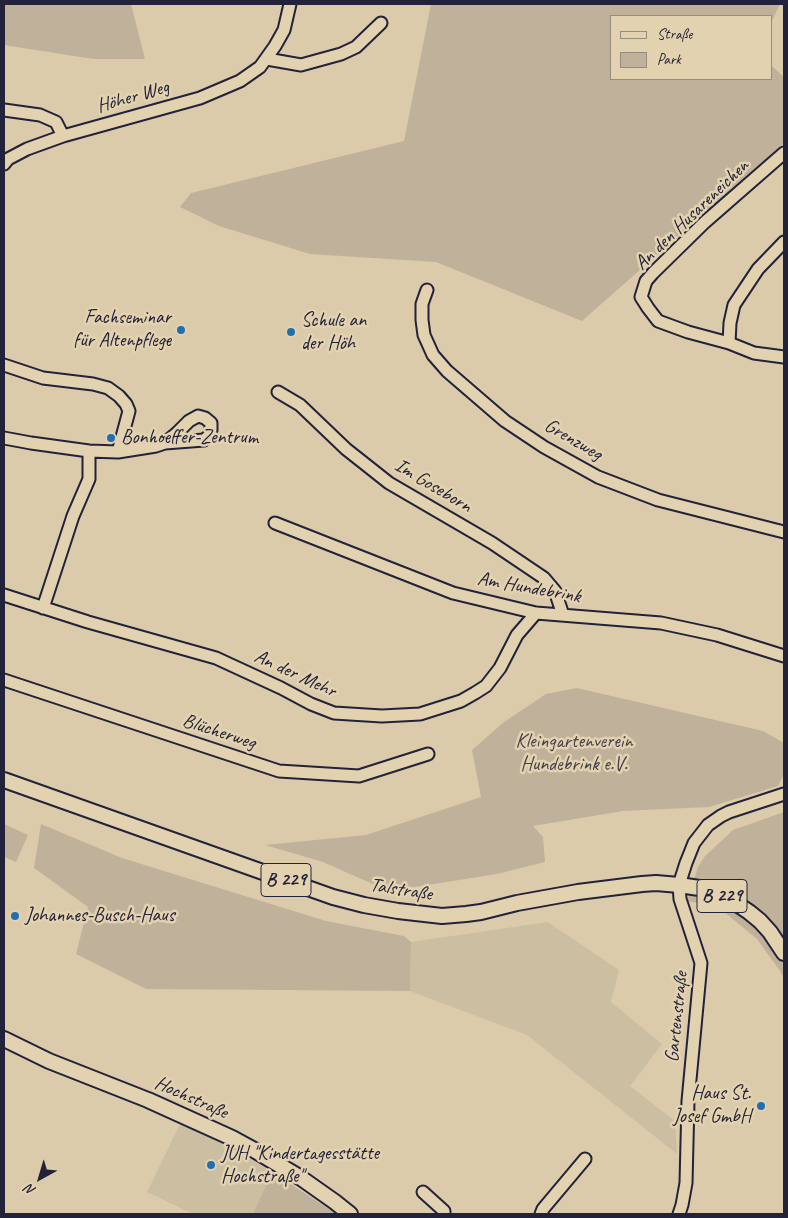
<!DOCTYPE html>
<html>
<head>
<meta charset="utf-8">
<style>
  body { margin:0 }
  #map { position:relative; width:788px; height:1218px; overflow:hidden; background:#dbcbaa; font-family:Caveat,sans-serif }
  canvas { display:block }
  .frame { position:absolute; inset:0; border:5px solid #22223b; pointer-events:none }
  .legend { position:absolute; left:610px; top:15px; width:162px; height:65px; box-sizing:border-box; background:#e3d2af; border:1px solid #968c81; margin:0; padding:6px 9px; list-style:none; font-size:15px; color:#22223b }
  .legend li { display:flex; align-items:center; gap:10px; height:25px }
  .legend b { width:25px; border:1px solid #968c81 }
  .north { position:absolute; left:15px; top:1153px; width:50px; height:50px; -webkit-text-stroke:4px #e3d2af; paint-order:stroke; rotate:219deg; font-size:14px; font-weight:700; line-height:20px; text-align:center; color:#22223b }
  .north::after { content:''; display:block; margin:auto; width:18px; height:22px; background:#22223b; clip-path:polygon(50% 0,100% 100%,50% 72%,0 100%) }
</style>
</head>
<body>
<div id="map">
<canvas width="788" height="1218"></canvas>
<div class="frame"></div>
<ul class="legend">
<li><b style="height:6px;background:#e3d2af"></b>Straße</li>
<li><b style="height:14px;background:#c0b29a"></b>Park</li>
</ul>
<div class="north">N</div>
</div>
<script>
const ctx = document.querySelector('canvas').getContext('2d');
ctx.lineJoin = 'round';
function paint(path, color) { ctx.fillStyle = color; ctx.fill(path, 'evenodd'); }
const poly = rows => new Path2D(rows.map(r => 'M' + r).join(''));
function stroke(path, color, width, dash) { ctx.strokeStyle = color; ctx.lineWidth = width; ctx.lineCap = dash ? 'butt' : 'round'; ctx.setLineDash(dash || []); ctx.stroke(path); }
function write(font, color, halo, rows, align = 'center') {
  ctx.font = font + ' Caveat,sans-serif'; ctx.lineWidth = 5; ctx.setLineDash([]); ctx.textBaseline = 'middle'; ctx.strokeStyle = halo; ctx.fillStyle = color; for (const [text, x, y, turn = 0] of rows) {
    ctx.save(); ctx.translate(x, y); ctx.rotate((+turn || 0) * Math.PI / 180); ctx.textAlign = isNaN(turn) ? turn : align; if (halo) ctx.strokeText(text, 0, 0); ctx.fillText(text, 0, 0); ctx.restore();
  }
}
paint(poly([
  [548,922,619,970,611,1002,662,1044,630,1086,675,1121,677,1154,527,1035,410,991,411,942],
  [180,1124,227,1146,272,1172,253,1214,193,1214,147,1192]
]), '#ccbea1');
paint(poly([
  [4,4,131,4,145,59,93,59,4,45],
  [431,4,780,4,772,21,772,16,612,16,612,79,772,79,772,66,784,77,784,143,582,321,436,262,310,254,219,226,180,207,191,193,404,141],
  [577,688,763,731,784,743,784,774,778,786,709,807,623,811,533,826,543,837,545,862,497,874,415,887,375,885,323,862,265,845,366,835,481,797,472,750,504,722,546,694],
  [784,812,784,979,780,971,757,939,717,906,687,901,698,867,705,856,733,830],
  [4,824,28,835,16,862,4,857],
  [41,824,122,858,326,921,404,936,411,942,410,991,146,989,76,954,88,907,34,868],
  [272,1172,329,1209,337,1214,253,1214]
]), '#c0b29a');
const minor = poly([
  [267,59,301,65,341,54,356,47,381,23],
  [4,110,40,115,56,122,63,136],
  [784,153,705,222,653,273,646,281,641,297,648,308,658,321,688,332,729,343,754,353,784,357],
  [4,164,8,159,27,149,63,136,200,98,240,81,260,67,275,46,284,30,290,4],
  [427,290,422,304,422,320,424,335,433,355,447,371,505,421,544,447,598,477,658,500,784,532],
  [729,343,730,323,734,305,758,269,784,242],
  [4,365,43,378,93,384,108,388,119,396,126,404,129,411,118,452],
  [278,392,300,405,346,449,389,483,492,543,544,578,555,591,563,615],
  [4,438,31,443,89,451,118,452,156,446,165,443,204,440,210,435,211,430,211,423,205,418,198,416,189,421,177,433,165,443],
  [275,523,453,593,536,613,661,623,717,635,784,656],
  [4,595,88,622,216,658,281,688,311,704,334,713,382,716,420,714,461,701,475,693,486,686,500,668,517,635,536,613],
  [43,608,73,516,89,479,89,451],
  [4,680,279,771,359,776,428,754],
  [423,1192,444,1211,444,1214],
  [541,1214,543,1209,585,1159],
  [679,1214,682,1205,686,1183,688,1101,701,963,680,899,679,885,686,863,694,843,708,825,721,816,729,812,784,794]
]);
const major = poly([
  [4,780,333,897,364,905,398,911,442,916,466,914,481,912,517,903,578,892,642,884,656,883,679,885,706,889,731,900,749,912,760,921,770,932,784,953],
  [4,1039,49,1061,148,1100,232,1138,254,1150,301,1178,335,1202,350,1214]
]);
stroke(minor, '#22223b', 15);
stroke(major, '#22223b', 18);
stroke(minor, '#e3d2af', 11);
stroke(major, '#e3d2af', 14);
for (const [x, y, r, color] of [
  [181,330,5,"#1f6fb2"],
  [291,332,5,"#1f6fb2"],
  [111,438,5,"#1f6fb2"],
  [15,916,5,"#1f6fb2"],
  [761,1106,5,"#1f6fb2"],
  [211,1165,5,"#1f6fb2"]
]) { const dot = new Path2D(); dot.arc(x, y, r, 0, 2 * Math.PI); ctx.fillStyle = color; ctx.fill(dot); stroke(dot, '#e3d2af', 2); }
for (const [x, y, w] of [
  [286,880,50],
  [722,896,50]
]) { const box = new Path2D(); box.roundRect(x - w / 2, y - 16.5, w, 33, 4); ctx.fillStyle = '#e3d2af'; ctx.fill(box); stroke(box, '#22223b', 1); }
write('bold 19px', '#22223b', null, [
  ["B 229",286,880],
  ["B 229",722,896]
]);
write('20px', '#22223b', '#e3d2af', [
  ["Höher Weg",133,97,-16],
  ["An den Husareneichen",692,215,-44],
  ["Grenzweg",573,440,30],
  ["Im Goseborn",433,486,31],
  ["Am Hundebrink",529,588,10],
  ["An der Mehr",295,674,25],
  ["Blücherweg",219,732,18],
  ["Talstraße",401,890,9],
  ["Gartenstraße",677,1017,-84],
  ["Hochstraße",191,1098,24]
]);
write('20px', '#22223b', '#e3d2af', [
  ["Fachseminar",171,318,"right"],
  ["für Altenpflege",171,341,"right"],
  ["Schule an",301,321],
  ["der Höh",301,344],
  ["Bonhoeffer-Zentrum",121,438],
  ["Johannes-Busch-Haus",25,916],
  ["Haus St.",751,1094,"right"],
  ["Josef GmbH",751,1117,"right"],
  ["JUH \"Kindertagesstätte",221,1154],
  ["Hochstraße\"",221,1177]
], 'left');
write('20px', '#423f4e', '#e3d2af', [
  ["Kleingartenverein",574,742],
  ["Hundebrink e.V.",574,765]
]);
</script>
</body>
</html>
